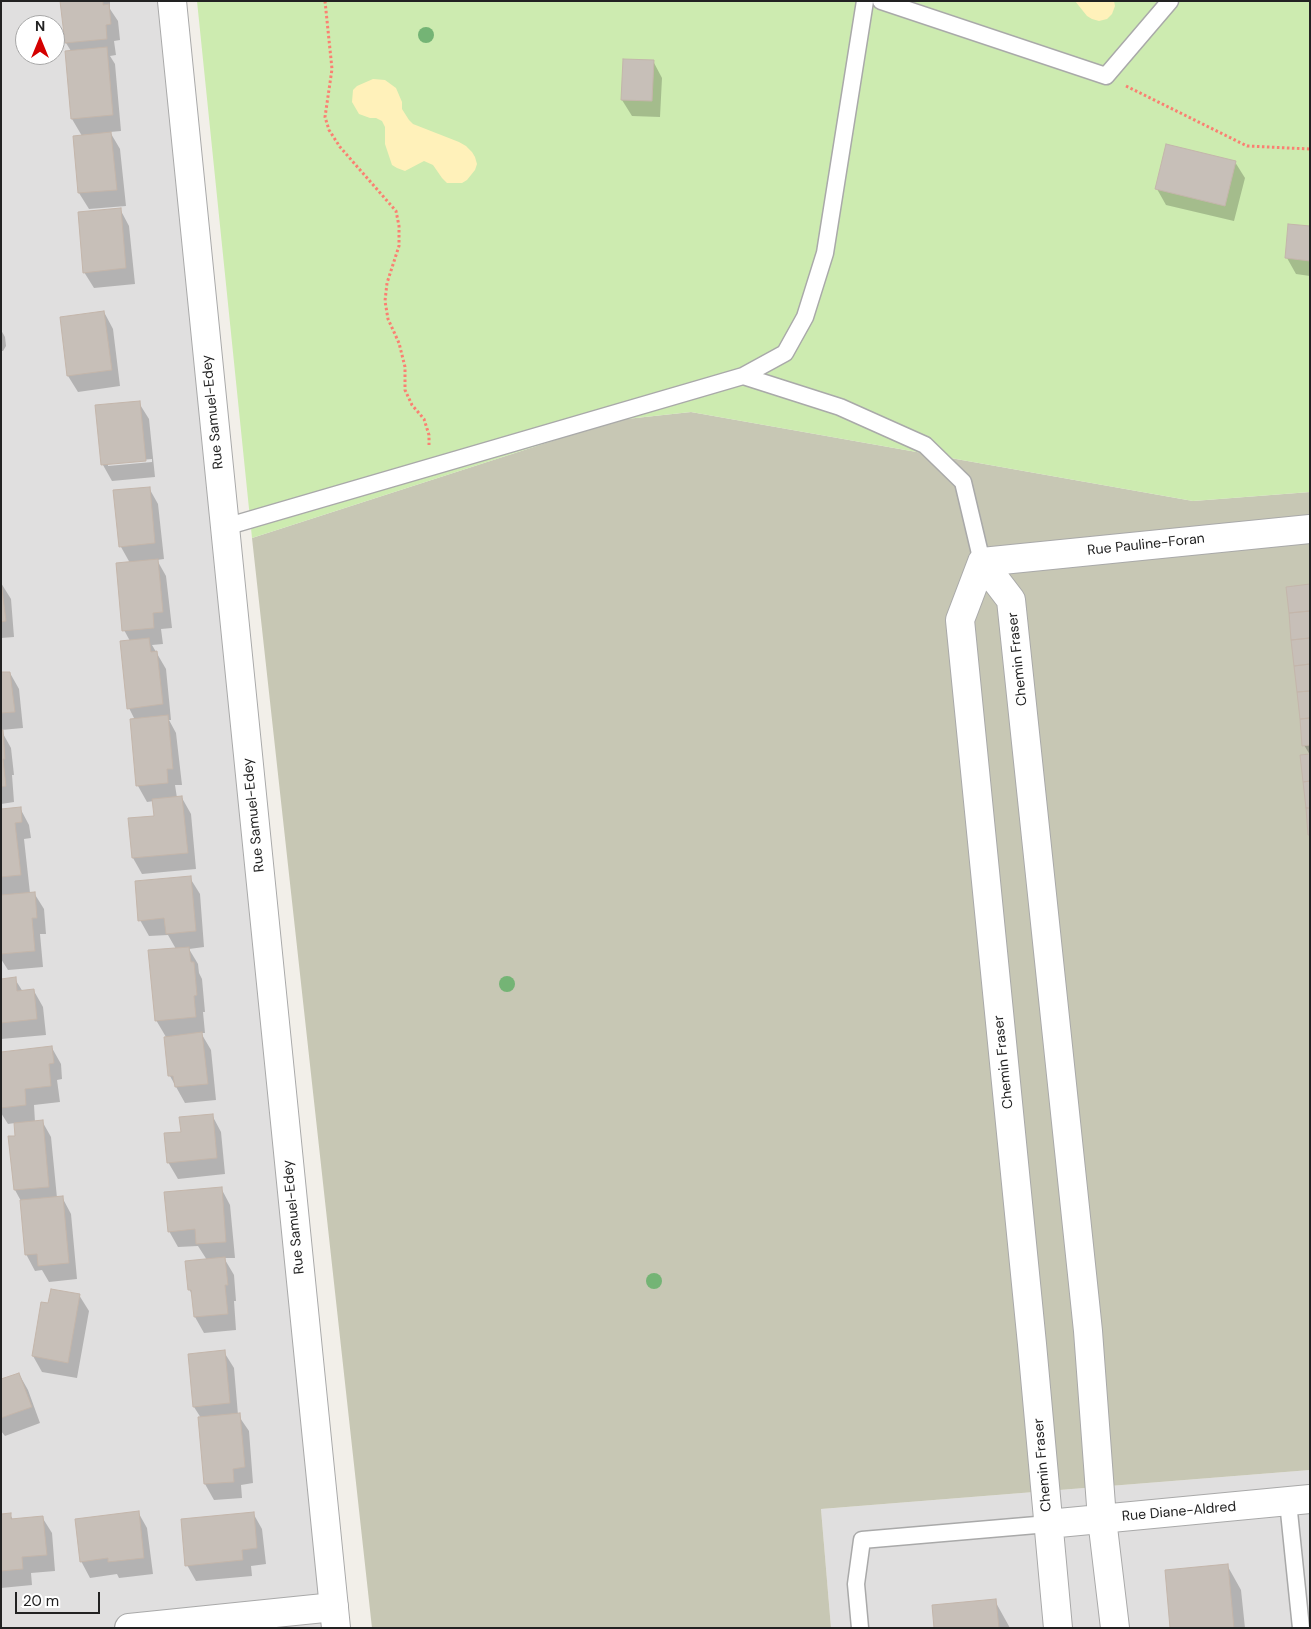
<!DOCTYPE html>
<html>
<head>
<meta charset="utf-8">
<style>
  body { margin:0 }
  #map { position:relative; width:1311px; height:1629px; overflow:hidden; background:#f2efe9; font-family:"DM Sans",sans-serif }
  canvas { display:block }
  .frame { position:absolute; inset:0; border:2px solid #222; pointer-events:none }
  .north { position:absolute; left:15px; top:15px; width:50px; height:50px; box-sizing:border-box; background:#fff; border:1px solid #a7a7a7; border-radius:50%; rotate:0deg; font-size:14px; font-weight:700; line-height:20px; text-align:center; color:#222 }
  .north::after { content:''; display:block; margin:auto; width:18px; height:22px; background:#d40000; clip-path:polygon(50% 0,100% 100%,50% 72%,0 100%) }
  .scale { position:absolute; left:15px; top:1592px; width:85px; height:22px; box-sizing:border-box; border:2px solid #222; border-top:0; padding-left:6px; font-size:15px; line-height:18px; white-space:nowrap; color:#222; -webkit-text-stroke:4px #fff; paint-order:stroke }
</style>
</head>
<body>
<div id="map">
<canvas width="1311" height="1629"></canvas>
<div class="frame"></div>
<div class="north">N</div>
<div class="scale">20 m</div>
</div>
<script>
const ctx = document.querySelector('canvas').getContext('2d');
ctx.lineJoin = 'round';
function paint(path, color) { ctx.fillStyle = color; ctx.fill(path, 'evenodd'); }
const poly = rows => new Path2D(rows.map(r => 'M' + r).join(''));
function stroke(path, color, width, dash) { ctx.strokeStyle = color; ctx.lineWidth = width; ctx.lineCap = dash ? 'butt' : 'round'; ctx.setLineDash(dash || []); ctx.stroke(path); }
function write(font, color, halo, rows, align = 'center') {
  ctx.font = font + ' "DM Sans",sans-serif'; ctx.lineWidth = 4; ctx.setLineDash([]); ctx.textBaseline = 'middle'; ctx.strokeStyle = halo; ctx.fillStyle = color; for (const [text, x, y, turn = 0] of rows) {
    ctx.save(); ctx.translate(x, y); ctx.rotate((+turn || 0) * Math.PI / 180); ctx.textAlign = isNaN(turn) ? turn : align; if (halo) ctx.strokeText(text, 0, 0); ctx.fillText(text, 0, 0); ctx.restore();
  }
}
paint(poly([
  [1,1,172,1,336,1628,1,1628],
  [25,25,55,25,55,55,25,55],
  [1310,1470,1310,1628,831,1628,821,1509]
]), '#e0dfdf');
paint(poly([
  [691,412,1193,501,1310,492,1310,1470,821,1509,831,1628,372,1628,252,538,617,420]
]), '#c7c7b4');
paint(poly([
  [197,1,1310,1,1310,492,1193,501,691,412,617,420,252,538]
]), '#cdebb0');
paint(poly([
  [1075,1,1114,1,1115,6,1112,14,1107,19,1099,21,1092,19,1087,16],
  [373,79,385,80,396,88,402,102,402,109,409,120,413,124,459,142,466,146,472,152,475,157,477,164,475,170,467,180,462,183,447,183,442,178,433,165,424,161,405,171,397,168,392,165,385,144,385,127,382,121,376,118,370,118,359,114,352,102,353,90,357,86]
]), '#fff1ba');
paint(poly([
  [62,1,110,1,110,9,118,21,120,40,114,41,116,55,110,56,115,64,121,131,110,132,120,149,126,206,89,209,79,193,82,136,72,119,71,51,66,43],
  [653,61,662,78,660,117,632,116,622,100],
  [1235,162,1245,178,1234,221,1166,205,1157,189],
  [120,209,129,226,135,284,94,288,84,272],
  [1310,227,1310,276,1296,274,1287,258],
  [104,312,113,329,120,386,78,392,68,376],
  [1,330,5,337,6,346,3,351,1,351],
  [139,403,149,419,155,477,112,481,103,465],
  [152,459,152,462,108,466,108,463],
  [149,488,158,504,164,559,157,560,166,576,172,628,161,629,163,644,152,645,166,669,171,720,169,720,176,733,182,785,175,785,177,798,182,798,191,814,196,869,142,874,133,858,155,817,154,801,147,802,138,786,131,720,135,720,129,708,130,641,124,630,130,563,121,547,115,491],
  [1,583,11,599,14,637,1,638],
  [1310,586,1310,834,1310,755,1304,745],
  [10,673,19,689,23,728,1,730,1,674],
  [1,730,11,748,14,775,12,775,14,802,1,804],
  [20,808,29,825,31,838,24,839,30,893,34,893,44,909,46,934,40,934,43,967,8,970,1,959,1,810],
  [190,878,200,894,204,947,189,949,198,964,199,973,202,979,205,1012,203,1012,205,1033,201,1033,211,1050,216,1100,185,1103,170,1076,166,1037,156,1020,176,949,168,935,149,936,140,920],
  [15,979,23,992,34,991,43,1007,46,1035,1,1039,1,980],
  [52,1048,61,1064,62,1079,57,1080,60,1102,34,1105,35,1122,42,1121,51,1137,57,1198,62,1197,71,1214,77,1279,49,1282,42,1270,35,1271,26,1254,21,1201,15,1190,10,1137,17,1137,15,1123,8,1124,1,1113,1,1053],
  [212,1115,221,1132,225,1174,178,1179,168,1162,182,1133],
  [221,1188,230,1205,235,1258,224,1258,234,1275,236,1301,234,1301,236,1330,204,1333,195,1317,193,1296,189,1289,207,1260,198,1246,178,1247,169,1231],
  [79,1295,89,1311,77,1378,42,1372,33,1356,49,1304],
  [224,1352,234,1368,238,1415,249,1431,253,1483,241,1485,242,1498,214,1500,205,1484,199,1418,201,1418,194,1407],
  [19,1374,28,1390,40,1423,5,1436,1,1431,1,1380],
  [138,1512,147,1528,153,1574,119,1578,117,1574,90,1578,81,1561],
  [253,1513,262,1529,266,1564,251,1566,252,1576,196,1581,187,1565],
  [10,1514,13,1520,42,1517,52,1533,55,1571,31,1573,32,1585,1,1588,1,1515],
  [1227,1565,1241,1590,1245,1628,1171,1628],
  [995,1601,1010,1628,936,1628]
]), '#0003');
const building = poly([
  [60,1,103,1,103,5,109,4,111,24,106,25,107,39,65,43,60,1],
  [107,47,113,115,71,119,65,51,107,47],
  [623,59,654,60,652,101,621,100,623,59],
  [111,132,117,190,78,193,73,136,111,132],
  [1166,144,1236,161,1225,206,1155,189,1166,144],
  [121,208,126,268,83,273,78,212,121,208],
  [1288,224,1310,226,1310,261,1285,258,1288,224],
  [104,311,112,370,67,376,60,317,104,311],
  [140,401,146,461,101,465,95,405,140,401],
  [150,487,155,543,119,547,113,490,150,487],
  [158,559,163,612,153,613,154,628,122,631,116,563,158,559],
  [1,581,6,621,1,622,1,581],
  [1310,584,1310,611,1289,613,1286,587,1310,584],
  [1310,611,1310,638,1291,640,1289,613,1310,611],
  [149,638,151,652,157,651,163,704,127,709,120,641,149,638],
  [1310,638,1310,664,1294,666,1291,640,1310,638],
  [1310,664,1310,691,1297,692,1294,666,1310,664],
  [1,672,10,672,15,712,1,713,1,672],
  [1310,691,1310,718,1300,719,1297,692,1310,691],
  [168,715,173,769,167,769,168,783,136,786,130,719,168,715],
  [1310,718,1310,745,1302,746,1300,719,1310,718],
  [1,730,3,730,5,759,3,759,6,786,1,787,1,730],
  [1310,754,1310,781,1303,782,1300,755,1310,754],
  [1310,781,1310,808,1306,808,1303,782,1310,781],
  [182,796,188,853,132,858,128,818,154,816,152,799,182,796],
  [21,807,22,822,15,823,21,875,1,877,1,809,21,807],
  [1306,808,1310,808,1310,835,1308,835,1306,808],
  [191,876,196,931,166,934,164,918,138,921,135,881,191,876],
  [35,892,37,918,32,918,35,951,1,954,1,895,35,892],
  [189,947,191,962,194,962,197,995,194,996,196,1017,155,1021,148,950,189,947],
  [16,977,17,991,34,989,37,1019,1,1023,1,979,16,977],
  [202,1032,208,1084,175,1087,173,1076,168,1076,164,1037,202,1032],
  [52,1046,54,1063,49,1064,51,1086,25,1089,26,1105,1,1108,1,1052,52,1046],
  [213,1114,217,1158,167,1163,164,1133,181,1132,179,1117,213,1114],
  [43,1120,49,1187,14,1190,8,1136,15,1136,14,1123,43,1120],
  [222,1187,226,1242,196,1244,195,1229,168,1232,164,1192,222,1187],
  [63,1196,69,1263,38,1266,37,1254,25,1255,20,1200,63,1196],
  [225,1257,228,1285,225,1285,228,1314,194,1317,191,1290,188,1290,185,1261,225,1257],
  [51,1289,80,1294,68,1363,32,1356,41,1302,48,1303,51,1289],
  [225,1350,230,1403,193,1407,188,1354,225,1350],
  [19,1373,32,1407,1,1418,1,1379,19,1373],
  [240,1413,245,1467,233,1469,234,1482,204,1484,198,1417,240,1413],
  [139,1511,144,1558,108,1562,108,1558,80,1562,75,1519,139,1511],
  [254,1512,257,1548,242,1550,243,1560,185,1566,181,1519,254,1512],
  [11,1513,11,1519,43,1516,47,1555,22,1557,23,1569,1,1571,1,1514,11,1513],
  [1228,1564,1234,1628,1170,1628,1165,1570,1228,1564],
  [996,1599,999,1628,934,1628,932,1605,996,1599]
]);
paint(building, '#c7bfb8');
stroke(building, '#c4b6ab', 1);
const service = poly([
  [865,1,825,253,805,317,785,353,743,376,840,407,925,445,963,482,982,562],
  [881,1,1106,76,1170,1],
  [225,527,743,376],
  [1288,1502,1301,1628],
  [860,1628,856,1584,862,1540,1048,1524]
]);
const minor = poly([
  [982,562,1011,600,1088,1331,1102,1519,1115,1628],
  [982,562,960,620,1032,1344,1058,1628],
  [982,562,1310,529],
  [1048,1524,1310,1499],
  [129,1628,334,1607]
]);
const tertiary = poly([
  [172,1,336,1628]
]);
stroke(service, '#a9a9a9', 19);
stroke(minor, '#a9a9a9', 30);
stroke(tertiary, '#a9a9a9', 30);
stroke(poly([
  [325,1,332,69,325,117,329,130,340,147,396,211,399,226,399,246,387,283,385,301,388,319,399,343,405,367,405,390,412,405,424,419,429,435,429,445],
  [1126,86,1247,146,1310,149]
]), '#fa8072', 3, [2.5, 2.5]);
stroke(service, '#fff', 16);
stroke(minor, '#fff', 28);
stroke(tertiary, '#fff', 28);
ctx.fillStyle = '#74b475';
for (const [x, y] of [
  [426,35],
  [507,984],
  [654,1281]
]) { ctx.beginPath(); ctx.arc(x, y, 8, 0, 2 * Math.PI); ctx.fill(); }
write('14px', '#222', '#fff', [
  ["Rue Samuel-Edey",213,412,-96],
  ["Rue Pauline-Foran",1146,545,-6],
  ["Chemin Fraser",1018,659,-96],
  ["Rue Samuel-Edey",254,815,-96],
  ["Chemin Fraser",1004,1062,-96],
  ["Rue Samuel-Edey",294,1217,-96],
  ["Chemin Fraser",1043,1465,-95],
  ["Rue Diane-Aldred",1179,1512,-5]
]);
</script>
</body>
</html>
